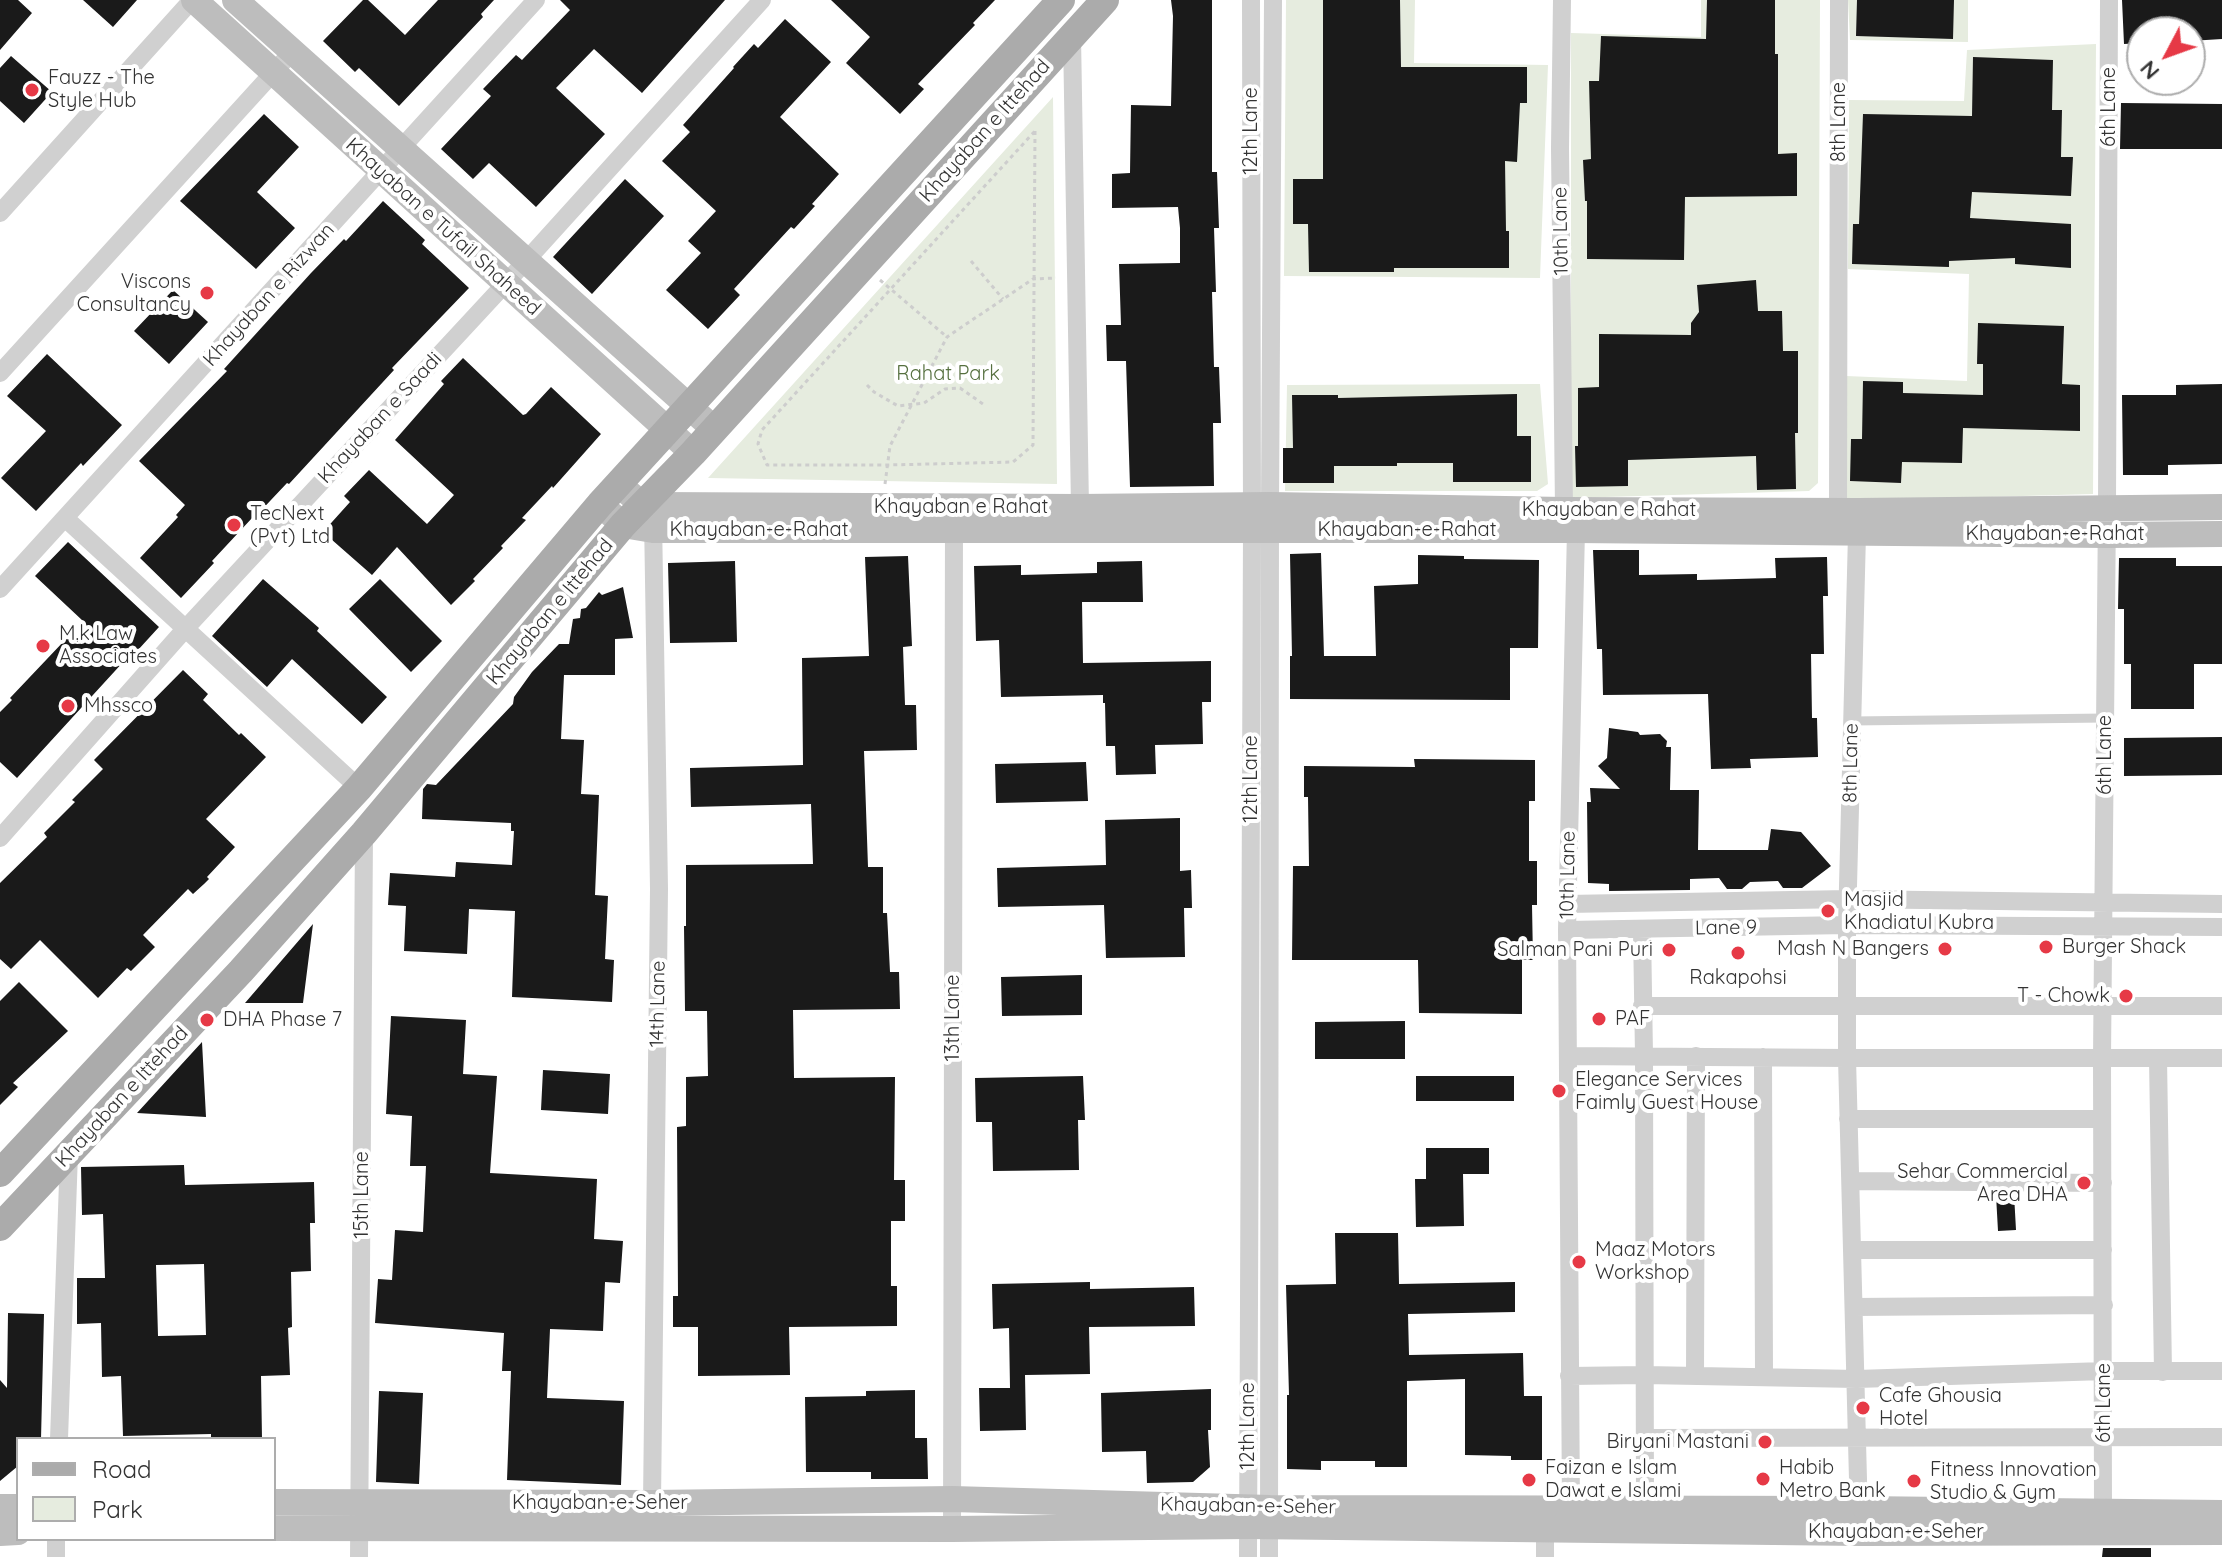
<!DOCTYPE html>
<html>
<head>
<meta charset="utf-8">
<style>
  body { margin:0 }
  #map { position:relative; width:2222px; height:1557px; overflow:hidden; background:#fff; font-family:Quicksand,sans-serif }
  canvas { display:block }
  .legend { position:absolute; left:16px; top:1437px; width:260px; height:104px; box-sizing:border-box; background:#fff; border:2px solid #adadad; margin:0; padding:10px 14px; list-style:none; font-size:24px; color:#333 }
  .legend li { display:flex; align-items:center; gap:16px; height:40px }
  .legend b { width:40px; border:2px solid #adadad }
  .north { position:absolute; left:2126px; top:16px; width:80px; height:80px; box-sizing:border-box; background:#fff; border:2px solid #adadad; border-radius:50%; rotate:229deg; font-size:22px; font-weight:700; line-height:32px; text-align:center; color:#333 }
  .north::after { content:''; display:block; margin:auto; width:28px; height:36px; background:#e63946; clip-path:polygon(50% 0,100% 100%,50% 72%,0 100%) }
</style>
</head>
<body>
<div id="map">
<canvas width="2222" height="1557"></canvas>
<ul class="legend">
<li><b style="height:10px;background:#ababab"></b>Road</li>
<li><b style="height:22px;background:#e6ecdf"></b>Park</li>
</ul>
<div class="north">N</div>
</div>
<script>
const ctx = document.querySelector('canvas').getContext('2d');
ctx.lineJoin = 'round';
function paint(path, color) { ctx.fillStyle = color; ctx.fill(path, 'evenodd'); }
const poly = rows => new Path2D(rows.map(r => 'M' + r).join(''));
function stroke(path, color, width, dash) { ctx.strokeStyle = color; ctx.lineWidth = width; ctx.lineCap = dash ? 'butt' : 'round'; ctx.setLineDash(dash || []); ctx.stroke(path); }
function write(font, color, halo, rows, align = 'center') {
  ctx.font = font + ' Quicksand,sans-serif'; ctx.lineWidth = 8; ctx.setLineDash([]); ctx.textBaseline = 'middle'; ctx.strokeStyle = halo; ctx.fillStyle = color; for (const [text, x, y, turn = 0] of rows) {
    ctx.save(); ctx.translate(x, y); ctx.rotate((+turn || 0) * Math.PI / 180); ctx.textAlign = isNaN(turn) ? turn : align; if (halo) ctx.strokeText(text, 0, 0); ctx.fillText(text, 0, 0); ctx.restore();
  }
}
paint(poly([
  [1286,0,1415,0,1414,63,1548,65,1540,278,1284,276],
  [1701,0,1820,0,1818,483,1809,491,1571,498,1571,33,1701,37],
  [1848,0,1968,0,1968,42,1850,40],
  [2096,44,2093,494,1845,501,1846,376,1967,381,1969,274,1848,269,1849,100,1964,101,1967,50],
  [1053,97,1057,484,708,478],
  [1540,384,1548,484,1537,491,1285,491,1287,385]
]), '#e6ecdf');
paint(poly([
  [0,0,18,0,32,13,0,50],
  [83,0,137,0,113,27],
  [363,0,368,0,405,35,438,0,494,0,481,14,483,17,399,106,359,68,355,72,323,41],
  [560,0,725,0,642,93,594,49,556,88,605,134,536,207,489,163,473,179,441,149,491,96,483,89,516,55,522,60,570,10],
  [831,0,995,0,973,23,975,25,918,84,924,89,900,114,846,63,870,37],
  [1171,0,1212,0,1212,172,1217,172,1219,228,1214,228,1216,292,1212,292,1214,367,1219,367,1221,423,1213,423,1214,486,1130,487,1126,361,1107,361,1106,325,1121,325,1119,264,1180,263,1180,228,1178,207,1112,208,1112,174,1130,173,1131,105,1171,106,1173,16],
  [1323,0,1400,0,1401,67,1527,67,1527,103,1520,103,1517,162,1505,161,1506,231,1509,231,1509,268,1394,268,1394,272,1309,272,1308,224,1293,224,1293,179,1323,179],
  [1707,0,1775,0,1775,54,1778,54,1778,154,1797,153,1797,196,1685,197,1684,260,1587,259,1587,201,1585,201,1583,160,1591,159,1589,81,1599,81,1601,36,1706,39],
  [1857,0,1954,0,1953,39,1856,36],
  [2122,0,2222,0,2222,39,2190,41,2190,32,2142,32,2142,43,2124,44],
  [785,19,831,62,780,117,839,174,812,204,815,206,794,229,791,227,734,289,740,295,708,329,666,290,701,253,688,241,716,211,662,161,690,132,683,125,734,68,733,67,754,44,758,48],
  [11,56,52,92,24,123,0,101,0,68],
  [1973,57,2053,60,2052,110,2062,110,2061,157,2073,157,2071,196,1972,192,1970,218,2071,224,2071,268,2015,264,2015,258,1949,261,1949,267,1852,264,1853,224,1859,224,1863,114,1972,116],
  [2121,103,2222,104,2222,149,2120,149],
  [264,114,299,147,257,192,295,228,256,269,180,201],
  [625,179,664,216,592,294,553,257],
  [383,201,425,240,422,244,469,288,392,368,394,370,289,484,287,483,254,518,253,517,212,561,214,563,181,598,140,558,178,517,176,515,185,505,139,461,227,371,224,369,311,273,344,239,346,241],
  [1756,280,1758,311,1782,311,1783,351,1798,351,1798,433,1795,433,1796,489,1757,490,1756,456,1628,460,1628,486,1576,487,1575,446,1578,446,1578,388,1599,387,1599,334,1691,335,1691,323,1699,312,1697,285],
  [173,290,208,322,169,364,134,331],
  [1978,323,2064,326,2062,384,2080,385,2080,431,1963,428,1962,463,1902,462,1901,483,1850,481,1851,439,1862,439,1863,381,1903,382,1903,393,1983,395,1983,364,1977,364],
  [47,354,122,425,83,466,81,463,36,511,1,478,46,431,7,396],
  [463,358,523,415,526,414,551,387,601,434,553,488,552,486,522,518,526,520,501,546,503,548,473,579,475,581,451,605,397,547,372,575,323,532,350,502,344,496,369,470,427,524,454,495,395,440,444,384,441,381],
  [2222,384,2222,464,2168,465,2168,475,2123,475,2122,395,2176,395,2176,385],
  [1517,394,1517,436,1531,436,1531,482,1453,482,1453,463,1397,463,1397,466,1334,466,1334,483,1283,483,1283,448,1293,448,1292,395,1338,395,1338,398],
  [68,542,159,627,127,662,125,660,17,778,0,762,0,712,12,700,10,698,83,621,35,576],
  [1593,550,1639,550,1639,575,1697,574,1697,580,1776,578,1775,558,1827,557,1828,596,1823,596,1824,654,1811,654,1812,718,1817,718,1818,757,1750,759,1751,768,1711,769,1708,694,1603,695,1602,649,1597,649],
  [1321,553,1324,656,1376,656,1374,586,1418,584,1418,555,1464,556,1464,559,1539,560,1538,648,1510,648,1510,700,1290,699,1290,656,1292,656,1290,554],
  [908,556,912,646,903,647,905,705,916,705,917,750,864,751,868,867,883,867,883,913,887,913,890,972,899,972,900,1009,793,1010,794,1078,895,1077,894,1180,905,1180,905,1221,891,1221,891,1286,897,1286,897,1326,789,1327,790,1375,698,1376,698,1327,673,1327,673,1296,678,1296,677,1127,686,1126,686,1077,708,1076,707,1011,685,1011,684,926,686,926,686,865,813,864,811,804,691,807,690,768,803,765,802,658,869,656,865,557],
  [2119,558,2176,558,2176,566,2222,566,2222,664,2194,664,2194,709,2131,709,2131,664,2124,664,2124,609,2118,609],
  [735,561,737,642,670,643,668,563],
  [1142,561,1143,602,1082,602,1083,663,1211,661,1211,702,1202,702,1203,744,1155,745,1156,774,1116,775,1115,746,1106,746,1105,703,1103,703,1103,695,1001,697,999,640,976,641,974,566,1021,565,1021,575,1097,573,1097,562],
  [263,579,319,628,317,631,387,697,362,724,292,659,267,687,212,636],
  [380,579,442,641,411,672,349,609],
  [623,587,633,638,615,639,615,675,564,675,561,739,584,740,581,794,599,795,595,895,608,896,605,959,614,960,612,1002,512,997,515,911,469,909,467,954,404,951,406,906,388,905,390,873,455,877,456,862,512,865,514,831,511,831,511,823,422,819,423,789,427,784,436,785,513,704,514,697,532,672,559,644,569,644,573,619,580,618,581,609,586,608,599,592,602,595],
  [183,670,208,694,203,700,239,735,241,733,266,757,206,819,235,847,207,877,209,879,204,884,193,894,188,889,143,935,155,947,131,971,127,968,98,998,40,940,11,969,0,959,0,883,47,837,44,833,75,802,72,800,103,769,94,760],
  [1609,728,1638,732,1640,735,1660,734,1667,741,1666,747,1671,747,1670,790,1699,790,1698,850,1768,850,1771,829,1801,832,1831,866,1802,888,1783,888,1778,881,1750,882,1742,889,1727,889,1719,878,1690,879,1690,890,1609,891,1609,884,1588,883,1587,802,1591,802,1590,788,1620,789,1598,766,1607,758],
  [2222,737,2222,775,2124,776,2124,738],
  [1414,759,1535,760,1535,801,1529,801,1529,861,1537,861,1537,905,1532,905,1533,960,1522,960,1522,1014,1419,1013,1418,960,1292,960,1293,866,1309,866,1308,797,1304,797,1304,766,1415,767],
  [1086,762,1088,801,996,803,995,764],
  [1180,818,1180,871,1191,870,1192,908,1184,908,1185,957,1106,958,1104,905,998,907,997,868,1106,865,1105,820],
  [313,924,303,1003,245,1003],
  [1082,975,1082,1015,1002,1016,1001,977],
  [19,982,68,1031,13,1083,18,1087,0,1105,0,1001],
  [391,1016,466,1020,463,1074,497,1076,490,1173,597,1179,594,1239,623,1241,620,1283,605,1282,603,1331,550,1329,547,1398,624,1401,621,1485,507,1480,511,1371,502,1371,504,1333,375,1323,378,1279,392,1280,395,1230,423,1232,426,1166,410,1166,412,1116,386,1114],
  [1405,1021,1405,1059,1315,1059,1315,1022],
  [202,1042,206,1117,137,1113],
  [543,1070,610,1074,608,1114,541,1110],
  [1083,1076,1085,1120,1078,1120,1079,1170,993,1171,992,1122,976,1122,975,1078],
  [1416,1076,1514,1076,1514,1101,1416,1101],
  [1426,1148,1489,1148,1489,1174,1463,1174,1464,1226,1416,1227,1415,1179,1426,1179],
  [184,1165,185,1185,314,1182,315,1223,310,1223,311,1271,291,1272,292,1327,288,1328,290,1375,261,1376,262,1439,211,1439,211,1434,123,1436,121,1376,102,1377,101,1323,77,1324,77,1278,105,1278,103,1214,82,1215,81,1167],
  [204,1264,206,1335,158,1336,156,1265],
  [2014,1194,2016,1230,1998,1231,1996,1195],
  [1335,1233,1398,1233,1399,1284,1515,1282,1515,1312,1408,1314,1409,1355,1523,1353,1524,1396,1542,1396,1542,1460,1511,1460,1511,1456,1465,1455,1465,1379,1407,1381,1407,1467,1375,1467,1375,1461,1321,1461,1321,1470,1287,1469,1287,1395,1289,1395,1286,1285,1336,1284],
  [1090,1282,1090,1289,1194,1287,1195,1326,1089,1327,1090,1374,1025,1375,1026,1430,980,1431,979,1388,1010,1388,1009,1328,993,1329,992,1284],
  [8,1313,44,1314,41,1439,18,1439,18,1466,0,1481,0,1380,7,1388],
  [1211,1389,1211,1430,1208,1430,1210,1467,1193,1482,1147,1483,1146,1451,1102,1452,1101,1393],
  [915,1390,915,1438,927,1438,928,1479,871,1479,871,1472,806,1472,805,1397,866,1396,866,1391],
  [379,1391,423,1393,419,1484,376,1482],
  [2103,1548,2151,1548,2151,1557,2102,1557]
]), '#1a1a1a');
stroke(poly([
  [1035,131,1033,445,1013,462,888,465,767,465,758,444,762,430,1035,131],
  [971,261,1003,299],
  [880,280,947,337],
  [867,385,874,392,898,406,924,403,945,389,960,388,983,404],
  [885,484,890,446,947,337,1033,279,1056,278]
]), '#cdcdcd', 3, [4, 4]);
stroke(poly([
  [1852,721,2105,718]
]), '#d0d0d0', 9);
stroke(poly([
  [1562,0,1560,148,1564,510],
  [1839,0,1838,510,1857,534,1847,925,1847,1058,1859,1518],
  [1072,36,1080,507],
  [0,213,192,0],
  [0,373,292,52],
  [65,518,359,788],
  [0,589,536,0],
  [0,838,186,628,505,284,762,0],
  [1567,904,1848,899,2222,904],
  [1567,930,1847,925,2222,927],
  [1642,930,1644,1055,1645,1508],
  [1642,1006,2222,1006],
  [1568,1056,1847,1058,2222,1058],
  [1763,1057,1764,1377],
  [2158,1058,2163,1372],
  [1848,1119,2102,1119],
  [1851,1181,2103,1183],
  [1853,1250,2103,1250],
  [1854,1307,2104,1305],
  [1569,1376,1645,1375,1857,1379,2104,1371,2222,1371],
  [1695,1376,1696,1056],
  [1645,1438,2222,1437],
  [59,1439,69,1153],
  [652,1503,659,889,653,518],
  [1571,1509,1567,930,1576,530],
  [2103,1511,2102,1058,2107,507,2109,0],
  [952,1529,954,519],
  [1545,1529,1545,1557],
  [56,1539,56,1557],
  [359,1557,364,833],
  [1248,1557,1252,530,1251,0],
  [1269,1557,1270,505,1273,0]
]), '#d0d0d0', 18);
stroke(poly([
  [194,0,693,453],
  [235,0,714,429],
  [619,485,643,505,653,505,1080,507,1270,505,1564,510,1858,511,2222,507],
  [600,504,623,525,653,530,1576,530,2107,535,2222,534],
  [274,1502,652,1503,952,1499,1270,1508,1859,1509,2222,1513],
  [0,1507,18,1507],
  [274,1528,952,1529,1249,1526,1861,1533,2222,1532],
  [0,1533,18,1532]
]), '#bdbdbd', 26);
stroke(poly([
  [0,1173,359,788,600,504,1061,0],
  [0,1227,241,971,364,833,623,525,693,453,1105,0]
]), '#ababab', 28);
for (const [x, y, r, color] of [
  [32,90,8,"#e63946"],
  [207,293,8,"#e63946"],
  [234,525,8,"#e63946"],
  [43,646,8,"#e63946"],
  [68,706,8,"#e63946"],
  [1828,911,8,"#e63946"],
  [2046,947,8,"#e63946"],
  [1945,949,8,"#e63946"],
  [1669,950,8,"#e63946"],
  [1738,953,8,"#e63946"],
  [2126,996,8,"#e63946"],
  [1599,1019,8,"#e63946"],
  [207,1020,8,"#e63946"],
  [1559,1091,8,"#e63946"],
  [2084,1183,8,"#e63946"],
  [1579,1262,8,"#e63946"],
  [1863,1408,8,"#e63946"],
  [1765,1442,8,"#e63946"],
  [1763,1479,8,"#e63946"],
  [1529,1480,8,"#e63946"],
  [1914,1481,8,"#e63946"]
]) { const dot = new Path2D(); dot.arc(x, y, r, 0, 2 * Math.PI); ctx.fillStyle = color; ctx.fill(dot); stroke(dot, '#fff', 3); }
write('20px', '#333', '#fff', [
  ["Fauzz - The",48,78],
  ["Style Hub",48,101],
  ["Viscons",191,282,"right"],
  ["Consultancy",191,305,"right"],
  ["TecNext",250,514],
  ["(Pvt) Ltd",250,537],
  ["M.k Law",59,634],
  ["Associates",59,657],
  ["Mhssco",84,706],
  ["Masjid",1844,900],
  ["Khadiatul Kubra",1844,923],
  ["Burger Shack",2062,947],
  ["Mash N Bangers",1929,949,"right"],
  ["Salman Pani Puri",1653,950,"right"],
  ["Rakapohsi",1738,978,"center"],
  ["T - Chowk",2110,996,"right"],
  ["PAF",1615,1019],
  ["DHA Phase 7",223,1020],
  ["Elegance Services",1575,1080],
  ["Faimly Guest House",1575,1103],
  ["Sehar Commercial",2068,1172,"right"],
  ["Area DHA",2068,1195,"right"],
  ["Maaz Motors",1595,1250],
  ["Workshop",1595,1273],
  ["Cafe Ghousia",1879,1396],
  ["Hotel",1879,1419],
  ["Biryani Mastani",1749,1442,"right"],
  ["Faizan e Islam",1545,1468],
  ["Dawat e Islami",1545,1491],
  ["Habib",1779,1468],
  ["Metro Bank",1779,1491],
  ["Fitness Innovation",1930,1470],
  ["Studio & Gym",1930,1493]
], 'left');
write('20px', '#333', '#fff', [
  ["6th Lane",2109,107,-90],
  ["8th Lane",1839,122,-90],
  ["Khayaban e Ittehad",985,131,-48],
  ["12th Lane",1251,131,-90],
  ["Khayaban e Tufail Shaheed",443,227,42],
  ["10th Lane",1561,231,-91],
  ["Khayaban e Rizwan",269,295,-48],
  ["Khayaban e Saadi",380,418,-47],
  ["Khayaban e Rahat",961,507],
  ["Khayaban e Rahat",1609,510],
  ["Khayaban-e-Rahat",759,530],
  ["Khayaban-e-Rahat",1407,530],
  ["Khayaban-e-Rahat",2055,534],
  ["Khayaban e Ittehad",550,612,-50],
  ["6th Lane",2105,755,-90],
  ["8th Lane",1851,763,-89],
  ["12th Lane",1251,779,-90],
  ["10th Lane",1568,875,-89],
  ["Lane 9",1726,928,-1],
  ["14th Lane",658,1004,-89],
  ["13th Lane",953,1018,-90],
  ["Khayaban e Ittehad",122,1097,-47],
  ["15th Lane",362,1195,-90],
  ["6th Lane",2104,1403,-90],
  ["12th Lane",1248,1426,-90],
  ["Khayaban-e-Seher",600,1503],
  ["Khayaban-e-Seher",1248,1506,1],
  ["Khayaban-e-Seher",1896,1532]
]);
write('20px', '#56703f', '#fff', [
  ["Rahat Park",948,374]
]);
</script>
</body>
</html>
